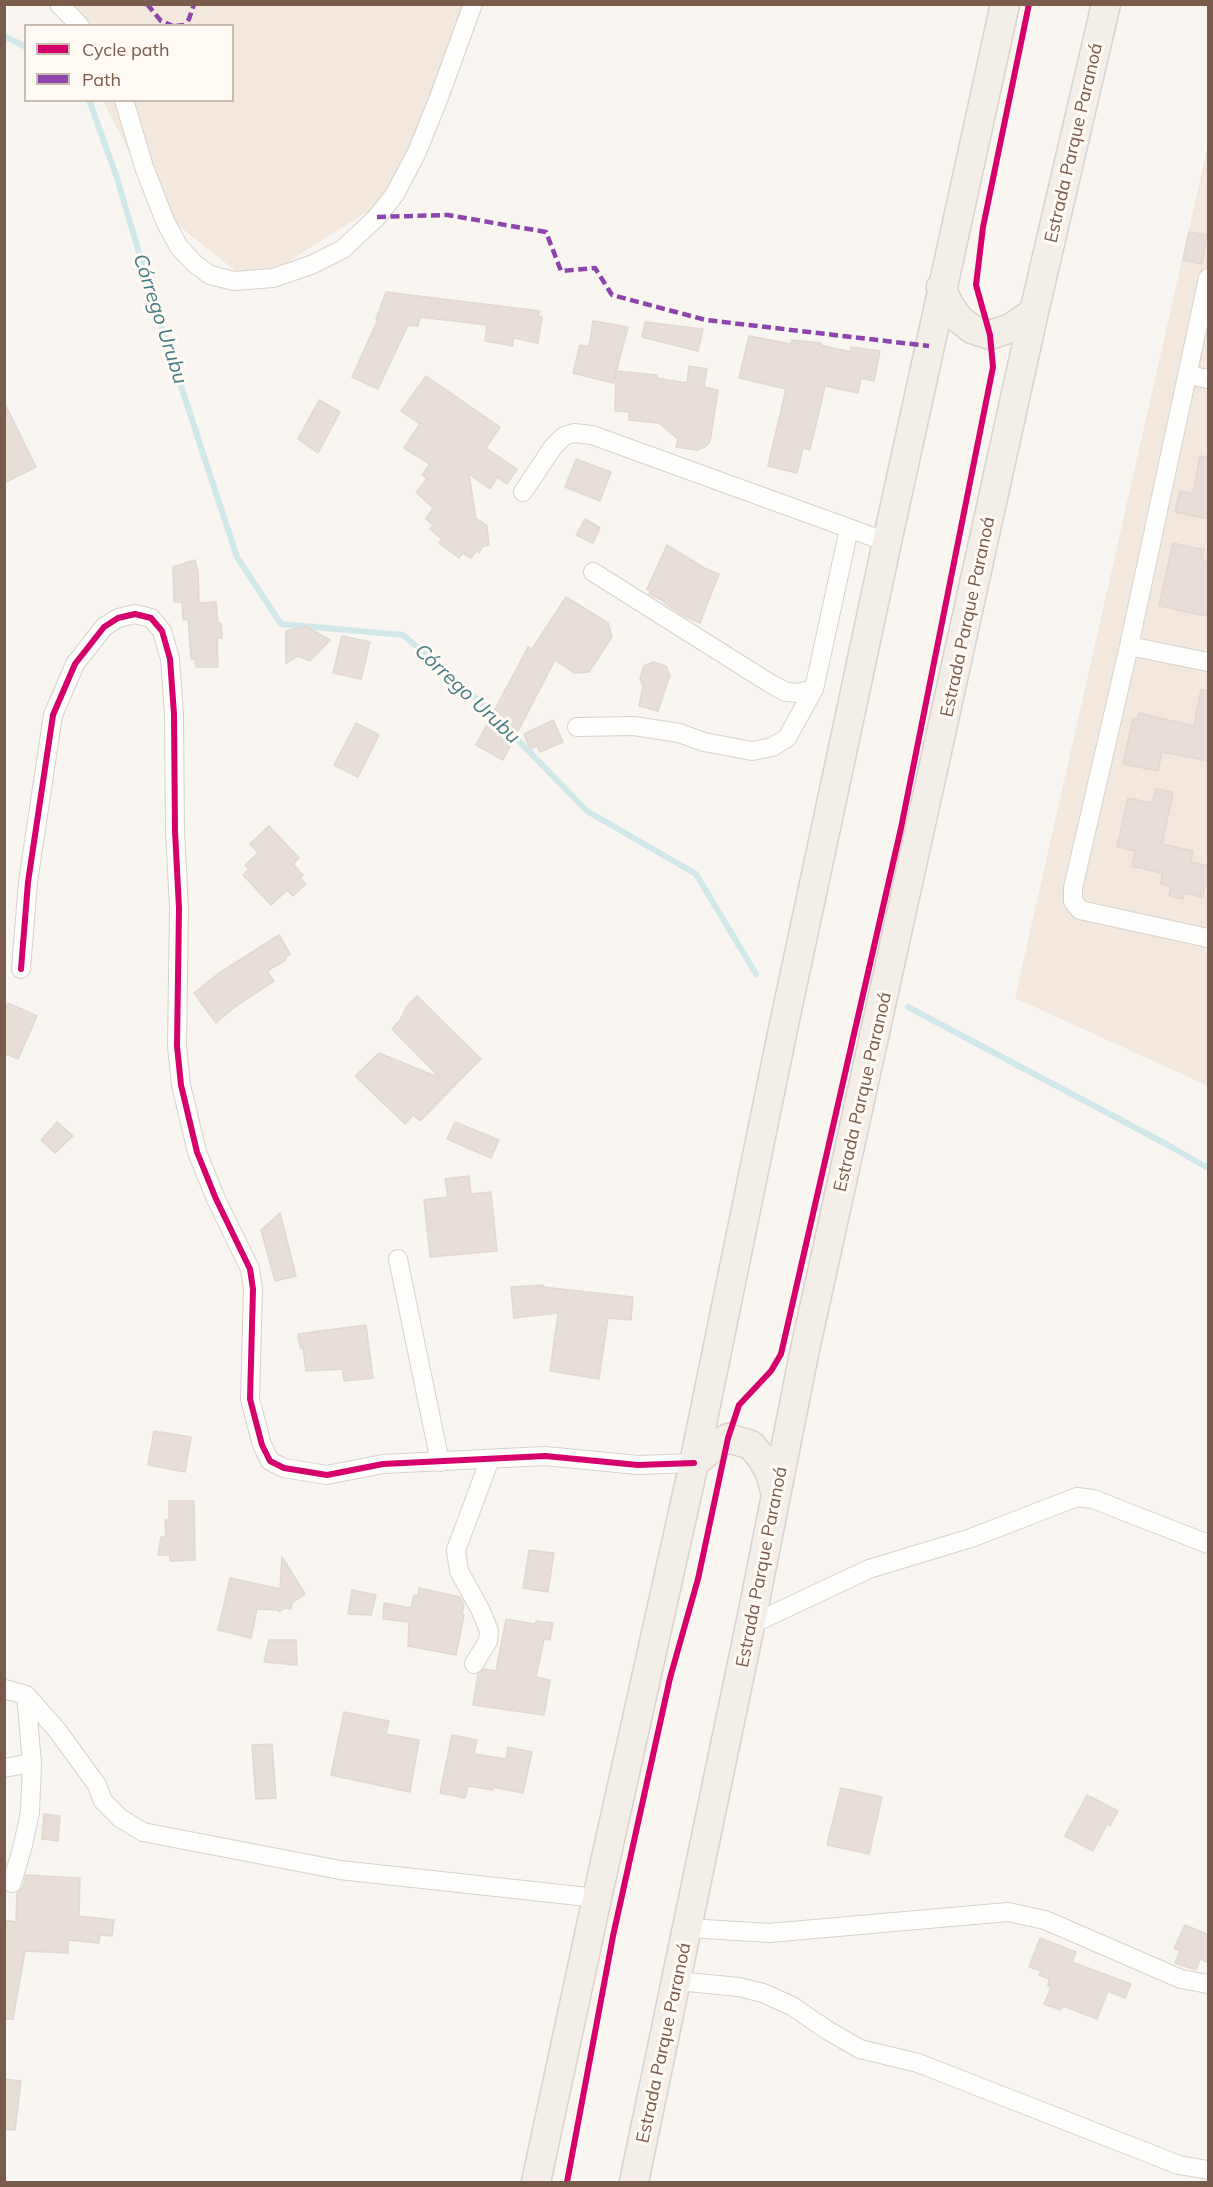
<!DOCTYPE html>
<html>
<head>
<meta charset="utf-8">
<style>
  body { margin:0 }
  #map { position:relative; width:1213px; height:2187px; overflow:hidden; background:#f9f5f0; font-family:Mulish,sans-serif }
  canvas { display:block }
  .frame { position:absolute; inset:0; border:6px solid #7a5c4d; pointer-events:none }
  .legend { position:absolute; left:24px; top:24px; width:210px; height:78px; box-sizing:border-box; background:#fffaf3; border:2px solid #cabbb1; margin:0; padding:8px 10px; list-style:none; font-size:18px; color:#7a5c4d }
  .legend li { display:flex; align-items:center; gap:12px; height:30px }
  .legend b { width:30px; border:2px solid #cabbb1 }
</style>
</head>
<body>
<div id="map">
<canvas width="1213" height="2187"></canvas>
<div class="frame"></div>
<ul class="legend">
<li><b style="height:8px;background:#d6006c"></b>Cycle path</li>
<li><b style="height:8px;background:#8e44ad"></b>Path</li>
</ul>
</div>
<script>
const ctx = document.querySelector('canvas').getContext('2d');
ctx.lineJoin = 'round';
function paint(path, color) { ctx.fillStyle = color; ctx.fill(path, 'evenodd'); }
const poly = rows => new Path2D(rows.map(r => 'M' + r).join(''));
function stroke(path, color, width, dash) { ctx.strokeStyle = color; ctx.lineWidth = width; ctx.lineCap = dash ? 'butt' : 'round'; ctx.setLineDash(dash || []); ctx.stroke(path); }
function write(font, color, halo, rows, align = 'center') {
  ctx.font = font + ' Mulish,sans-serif'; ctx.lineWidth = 6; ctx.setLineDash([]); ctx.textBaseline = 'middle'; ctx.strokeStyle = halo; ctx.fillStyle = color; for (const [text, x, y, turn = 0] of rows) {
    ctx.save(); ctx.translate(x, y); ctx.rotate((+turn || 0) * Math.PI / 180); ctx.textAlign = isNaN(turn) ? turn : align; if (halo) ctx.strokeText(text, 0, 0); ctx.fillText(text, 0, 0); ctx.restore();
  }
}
paint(poly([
  [52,5,467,5,391,197,252,284,159,210,103,101,232,100,232,26,65,25,55,6],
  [1208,145,1208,1086,1015,998]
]), '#f2e8de');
stroke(poly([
  [4,36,26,47],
  [89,100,116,175,157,313,237,557,281,624,403,635,463,685,497,720],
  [511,733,587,811,696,874,756,974],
  [908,1007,1166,1144,1208,1168]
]), '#d0e8ea', 6);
const building = poly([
  [1189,232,1207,235,1202,264,1183,260,1189,232],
  [386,292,540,311,538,317,542,317,538,343,513,338,513,346,485,341,487,325,420,317,418,326,408,325,378,389,352,377,378,319,376,319,386,292],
  [593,321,628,327,613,383,573,373,580,345,589,347,593,321],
  [645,322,703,329,698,351,642,337,645,322],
  [749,336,791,344,792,340,821,343,820,345,851,352,851,347,880,351,874,381,861,378,858,393,825,386,810,450,803,448,797,473,768,466,786,389,739,378,749,336],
  [689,366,707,369,704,387,718,390,710,442,705,447,697,450,676,447,678,439,659,423,629,420,629,412,615,411,616,371,657,375,657,378,687,383,689,366],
  [426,376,500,427,486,448,517,469,507,484,497,477,490,489,469,474,476,518,487,526,489,545,483,546,479,553,476,551,471,558,463,553,459,558,439,543,442,539,430,529,433,525,426,519,433,508,416,492,427,479,422,475,430,464,404,448,420,424,401,411,426,376],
  [319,400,340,412,318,453,298,439,319,400],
  [4,402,36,467,4,483,4,402],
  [1200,456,1209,457,1209,519,1175,512,1180,491,1193,494,1200,456],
  [576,459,611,472,600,501,565,487,576,459],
  [585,519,600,528,593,543,576,535,585,519],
  [1173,543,1204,550,1202,560,1209,561,1209,606,1206,616,1159,606,1173,543],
  [667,545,706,569,719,574,700,623,684,616,663,602,664,601,649,594,651,591,647,589,667,545],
  [195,560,198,572,199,603,216,602,218,623,221,623,222,638,217,638,218,667,196,667,195,659,191,659,188,619,183,620,182,602,174,602,173,567,195,560],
  [566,597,608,623,612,637,589,672,574,673,555,660,503,760,476,745,528,647,532,649,566,597],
  [305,626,330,640,310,661,298,656,286,663,286,631,305,626],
  [342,636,370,642,361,679,333,673,342,636],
  [653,662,666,666,670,675,658,711,639,706,643,686,640,678,644,666,653,662],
  [1201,690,1209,690,1209,761,1162,752,1158,771,1123,764,1133,718,1137,719,1139,713,1194,726,1201,690],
  [553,720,563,742,540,752,537,746,530,749,524,734,553,720],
  [356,723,379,735,358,777,334,765,356,723],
  [1156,789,1173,792,1162,844,1193,851,1191,862,1209,866,1209,886,1205,885,1202,897,1184,893,1183,899,1169,896,1171,886,1161,884,1162,873,1132,866,1135,851,1117,847,1128,798,1152,803,1156,789],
  [269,826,299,858,293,864,303,875,300,878,306,884,293,896,287,890,271,905,243,875,249,869,245,865,258,853,250,844,269,826],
  [279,935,290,954,285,957,286,960,267,971,274,981,236,1006,216,1023,194,993,219,973,279,935],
  [417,996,481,1059,420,1121,413,1115,405,1124,355,1076,379,1053,440,1078,392,1029,400,1020,407,1006,417,996],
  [8,1003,37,1016,18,1059,4,1053,4,1012,8,1003],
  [57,1122,73,1136,55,1153,41,1140,57,1122],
  [455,1122,499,1140,491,1158,447,1139,455,1122],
  [469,1176,471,1194,491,1192,497,1251,430,1257,424,1200,448,1197,445,1179,469,1176],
  [280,1213,296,1276,275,1281,261,1230,280,1213],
  [543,1285,543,1287,633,1297,631,1320,608,1318,599,1379,550,1371,558,1313,514,1318,511,1287,543,1285],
  [366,1325,373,1378,344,1381,342,1369,306,1371,303,1348,300,1348,298,1334,366,1325],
  [154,1431,191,1437,185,1472,148,1465,154,1431],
  [169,1501,194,1501,195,1560,170,1561,170,1555,158,1555,161,1537,166,1537,165,1520,169,1520,169,1501],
  [529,1550,554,1553,548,1592,523,1588,529,1550],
  [282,1557,305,1594,292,1603,291,1609,285,1608,279,1612,279,1610,257,1609,251,1638,218,1630,230,1578,280,1589,282,1557],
  [419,1588,460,1597,464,1604,462,1615,464,1615,456,1655,408,1646,409,1622,383,1619,384,1603,411,1608,414,1595,418,1595,419,1588],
  [352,1590,376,1595,371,1615,348,1614,352,1590],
  [506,1619,535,1624,536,1621,553,1623,550,1640,544,1639,536,1677,550,1680,544,1715,473,1705,478,1674,484,1669,496,1671,506,1619],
  [269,1640,296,1640,297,1665,264,1662,269,1640],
  [344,1712,389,1721,386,1734,419,1740,410,1792,331,1775,344,1712],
  [452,1735,477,1740,474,1754,506,1759,508,1747,532,1752,523,1793,493,1787,493,1790,468,1786,465,1798,440,1793,452,1735],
  [272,1744,276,1798,256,1799,252,1745,272,1744],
  [841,1788,882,1797,869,1854,827,1845,841,1788],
  [1087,1795,1118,1811,1110,1826,1107,1824,1093,1851,1065,1836,1087,1795],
  [44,1814,60,1816,58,1841,42,1839,44,1814],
  [26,1875,80,1878,79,1916,114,1920,112,1936,100,1935,99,1943,68,1940,68,1953,25,1951,13,2019,4,2019,4,1920,16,1922,17,1893,23,1887,26,1875],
  [1185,1925,1209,1935,1209,1963,1200,1959,1196,1970,1175,1963,1180,1951,1174,1948,1185,1925],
  [1040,1938,1076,1952,1072,1962,1131,1984,1125,1998,1108,1991,1097,2019,1063,2006,1061,2010,1044,2004,1051,1987,1048,1986,1049,1979,1039,1975,1041,1971,1029,1967,1040,1938],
  [4,2079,21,2081,15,2130,4,2129,4,2079]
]);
paint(building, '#e6ded7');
stroke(building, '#e2d8d2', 1.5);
const minor = poly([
  [59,4,80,26],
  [124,100,144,167,165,221,179,247,195,264,210,275,234,281,273,278,311,265,343,249,377,217,395,194,417,152,438,100,473,4],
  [1208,278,1129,646,1073,888,1073,901,1080,910,1208,938],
  [1188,375,1208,379],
  [523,492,553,447,564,436,574,433,592,435,887,542],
  [593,572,771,684,786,692,799,693,814,689,849,529],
  [1129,646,1208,662],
  [577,727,634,726,679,733,704,742,752,751,772,747,787,738,814,689],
  [21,969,28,882,53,715,75,664,104,627,118,618,135,614,151,618,162,631,170,659,174,714,175,831,179,908,177,1046,181,1085,197,1152,216,1199,250,1269,253,1289,250,1399,262,1445,270,1461,284,1468,327,1475,383,1464,545,1456,638,1465,694,1463],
  [398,1259,440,1462],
  [750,1625,869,1569,971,1538,1077,1497,1093,1499,1208,1544],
  [474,1664,488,1641,489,1631,481,1611,459,1571,456,1550,490,1459],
  [4,1689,26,1695,57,1730,97,1785,103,1801,120,1818,143,1832,340,1870,597,1898],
  [4,1768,32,1763],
  [12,1883,23,1845,30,1812,32,1763,26,1695],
  [688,1928,769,1933,1008,1912,1045,1920,1181,1979,1208,1984],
  [677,1981,739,1987,763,1993,792,2006,827,2030,860,2049,918,2063,1179,2165,1208,2170]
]);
const primary = poly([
  [941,287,949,305,959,319,972,329,990,335,1011,328,1034,312],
  [694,1463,717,1444,728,1438,751,1445,761,1457,770,1473,776,1495],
  [536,2182,597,1898,694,1463,783,1029,887,542,1005,4],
  [634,2182,753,1611,804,1354,1034,312,1106,4]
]);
stroke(minor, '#d7d1cb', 20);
stroke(primary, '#dad1cc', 31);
stroke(minor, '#fefefd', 18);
stroke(primary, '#f3eee8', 28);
stroke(poly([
  [147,4,161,21,173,26],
  [176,26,184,25,189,19,194,4],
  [377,217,448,215,546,232,561,271,595,268,612,295,706,320,929,346]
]), '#8e44ad', 4.5, [9, 4.5]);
stroke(poly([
  [21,969,28,882,53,715,75,664,104,627,118,618,135,614,151,618,162,631,170,659,174,714,175,831,179,908,177,1046,181,1085,197,1152,216,1199,250,1269,253,1289,250,1399,262,1445,270,1461,284,1468,327,1475,383,1464,545,1456,638,1465,694,1463],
  [567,2182,613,1936,670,1678,698,1579,728,1438,739,1405,771,1371,781,1354,901,828,993,367,990,335,976,285,983,227,1029,4]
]), '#d6006c', 6);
write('18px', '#7a5c4d', '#fffaf3', [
  ["Estrada Parque Paranoá",1074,143,-77],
  ["Estrada Parque Paranoá",968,617,-78],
  ["Estrada Parque Paranoá",863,1092,-77],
  ["Estrada Parque Paranoá",762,1567,-79],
  ["Estrada Parque Paranoá",664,2043,-78]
]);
write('italic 20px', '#437c86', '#fffaf3', [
  ["Córrego Urubu",160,319,72],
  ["Córrego Urubu",467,694,43]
]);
</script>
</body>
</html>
